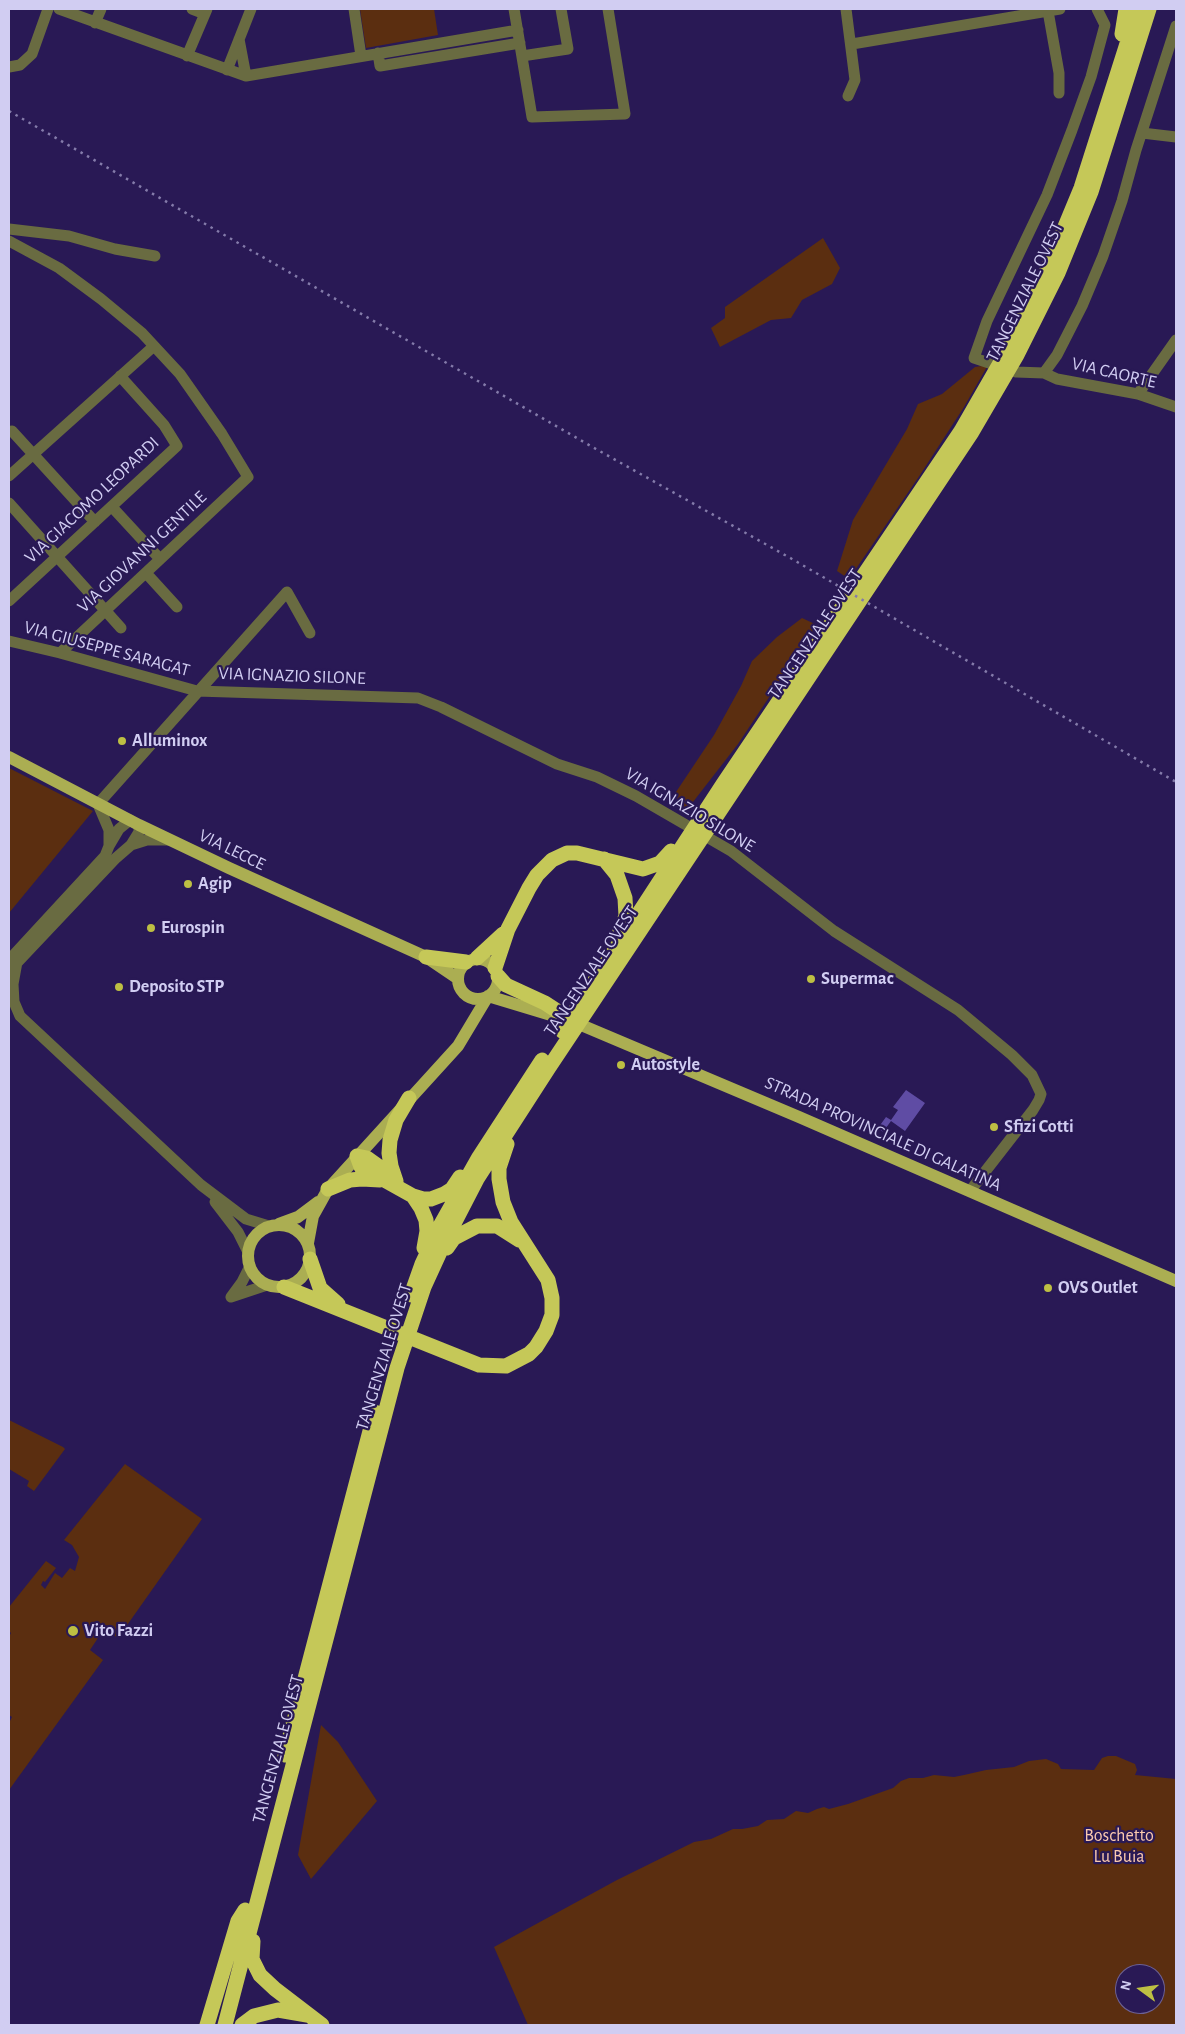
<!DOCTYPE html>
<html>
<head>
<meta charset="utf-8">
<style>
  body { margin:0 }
  #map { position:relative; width:1185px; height:2034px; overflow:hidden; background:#291955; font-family:"Alegreya Sans",sans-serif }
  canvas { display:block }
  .frame { position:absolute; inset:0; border:10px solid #d1cdf2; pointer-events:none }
  .north { position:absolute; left:1115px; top:1964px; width:50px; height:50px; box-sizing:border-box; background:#291955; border:1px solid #6c6194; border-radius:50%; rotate:284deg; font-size:14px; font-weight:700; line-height:20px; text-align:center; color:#d1cdf2 }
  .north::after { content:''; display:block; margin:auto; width:18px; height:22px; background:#bdbf43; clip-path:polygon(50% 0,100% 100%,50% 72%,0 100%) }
</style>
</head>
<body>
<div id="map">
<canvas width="1185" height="2034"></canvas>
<div class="frame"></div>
<div class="north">N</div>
</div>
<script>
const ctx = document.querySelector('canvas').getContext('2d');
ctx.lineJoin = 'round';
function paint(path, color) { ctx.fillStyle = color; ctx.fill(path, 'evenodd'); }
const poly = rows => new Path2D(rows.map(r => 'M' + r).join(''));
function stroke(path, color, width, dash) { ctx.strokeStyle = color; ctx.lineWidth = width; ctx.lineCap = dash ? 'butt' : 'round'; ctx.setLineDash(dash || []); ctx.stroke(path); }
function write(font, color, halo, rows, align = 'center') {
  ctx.font = font + ' "Alegreya Sans",sans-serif'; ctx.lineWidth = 4.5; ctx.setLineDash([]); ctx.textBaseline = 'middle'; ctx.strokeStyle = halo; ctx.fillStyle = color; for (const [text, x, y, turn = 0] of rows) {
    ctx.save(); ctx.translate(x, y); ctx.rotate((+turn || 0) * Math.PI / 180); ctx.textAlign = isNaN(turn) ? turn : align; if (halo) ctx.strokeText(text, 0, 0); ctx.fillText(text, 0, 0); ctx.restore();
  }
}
paint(poly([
  [360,9,434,9,438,35,366,48],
  [823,238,840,268,832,284,802,300,791,318,771,320,720,347,711,328,725,318,725,307],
  [988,365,964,407,920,475,849,579,837,571,853,520,907,429,918,404,942,394,975,367],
  [802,618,817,625,738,744,686,811,674,795,714,735,741,686,752,661,777,637],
  [9,768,93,811,9,913],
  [9,1420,63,1447,65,1449,34,1491,27,1486,29,1481,9,1469],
  [125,1464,202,1519,118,1638,104,1629,90,1650,103,1660,9,1790,9,1723,12,1717,9,1715,9,1637,11,1633,9,1631,9,1607,46,1561,56,1568,45,1582,43,1581,41,1585,45,1589,55,1573,62,1578,70,1568,75,1571,79,1557,72,1545,64,1540],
  [321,1725,338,1742,377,1801,311,1879,298,1855],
  [1108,1756,1116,1756,1135,1764,1137,1770,1135,1775,1176,1779,1176,2025,528,2025,494,1947,617,1880,694,1842,711,1839,733,1829,742,1829,758,1826,767,1820,784,1819,796,1811,808,1813,817,1809,824,1807,829,1809,848,1804,893,1788,901,1781,909,1778,923,1778,934,1775,954,1777,964,1775,986,1770,1014,1767,1029,1761,1046,1759,1058,1764,1061,1769,1094,1770,1102,1758],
  [1125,1974,1155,1974,1155,2004,1125,2004]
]), '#5b2e10');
paint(poly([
  [906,1090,925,1103,905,1131,891,1121,883,1132,878,1128,886,1117,891,1120,898,1110,893,1107]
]), '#5f4ca4');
stroke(poly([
  [59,9,246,76,518,30],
  [192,9,205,14],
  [354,9,361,56],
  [514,9,532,117,625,114,608,9],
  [846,9,855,80,848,96],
  [1097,9,1105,25,1091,77,1072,130,1047,195,987,321,974,358,1016,372,1044,373,1057,355,1082,306,1103,256,1122,201,1136,150,1176,26],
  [1048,11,1059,73,1059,93],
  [95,23,101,9],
  [239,39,246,76],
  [852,44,1060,9],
  [378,53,380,66,520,43],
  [187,56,207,9],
  [522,56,568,49,561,9],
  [9,67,20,65,32,54,48,9],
  [227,70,251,9],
  [1142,133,1176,137],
  [9,229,69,236,115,249,155,256],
  [9,241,59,268,101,299,142,333,180,374,222,434,248,477,60,653],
  [1044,373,1057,379,1138,394,1176,407],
  [1138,394,1176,340],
  [12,431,95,522],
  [9,476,154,346],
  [9,503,121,628],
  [112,507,160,559],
  [146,573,177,607],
  [9,601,177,446,164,425,120,376],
  [9,641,60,653,197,691,418,698,441,707,557,764,597,777,636,796,731,851,834,931,958,1010,1012,1055,1032,1075,1041,1094,1039,1100,1033,1110,970,1191],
  [131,845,147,840,168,840],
  [109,846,119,829,130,820],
  [9,960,105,856,109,846,109,830,98,804,287,592,310,633],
  [17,962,13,984,14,1002,20,1016,201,1185,246,1219,269,1226],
  [14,966,116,858,131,845,139,832,139,825],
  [215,1202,238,1232,248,1252],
  [231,1297,267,1285],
  [231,1297,242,1282,250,1266]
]), '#696b41', 11);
stroke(poly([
  [9,757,139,825,229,868,426,957,457,978],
  '458 979a20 20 0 1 1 40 0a20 20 0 1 1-40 0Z',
  [279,1224,298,1217,318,1202],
  '248 1256a31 31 0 1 1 62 0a31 31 0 1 1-62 0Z',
  [308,1243,313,1216,328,1189,458,1046,488,996,574,1022,799,1117,1176,1281]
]), '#abae52', 12);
stroke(poly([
  [1122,34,1126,9],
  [604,859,617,875,625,898,626,916,620,931],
  [426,957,466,962],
  [477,958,503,934],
  [495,968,508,929,529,888,537,875,552,860,567,853,577,853,643,869,660,863,671,851],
  [498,976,506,985,545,1003,574,1022],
  [562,1031,723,784,961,431,1007,351,1047,270,1081,188,1138,9],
  [396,1181,391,1166,389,1153,390,1140,396,1120,409,1098],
  [398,1187,388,1173,367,1158,357,1156,361,1167,413,1196,423,1199,431,1199,444,1194,452,1189,460,1177],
  [328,1189,350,1180,362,1179,380,1180],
  [413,1196,421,1208,426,1220,427,1231,424,1248],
  [447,1248,454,1238,477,1226,497,1226,519,1240],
  [310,1259,320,1288,338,1304],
  [284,1287,479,1365,506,1366,529,1354,536,1347,546,1331,552,1315,552,1298,548,1280,511,1222,503,1202,499,1179,499,1168,507,1144],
  [411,1295,422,1264,440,1226,479,1157,542,1060],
  [285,1755,375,1412],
  [253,1941,252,1959,260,1975,275,1989,322,2025],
  [207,2025,238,1921,245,1910],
  [225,2025,397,1368,424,1287,446,1239,477,1179,548,1069,972,432,1017,355,1058,273,1091,192,1149,9],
  [242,2025,254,2016,278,2010,307,2015]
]), '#c5c858', 15);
stroke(poly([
  [9,111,596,449,792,559,1176,782]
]), '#847baa', 2.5, [2.5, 5]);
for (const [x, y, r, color] of [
  [122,741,5,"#bdbf43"],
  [188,884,5,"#bdbf43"],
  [151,928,5,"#bdbf43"],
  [811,979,5,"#bdbf43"],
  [119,987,5,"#bdbf43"],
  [621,1065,5,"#bdbf43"],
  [994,1127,5,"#bdbf43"],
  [1048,1288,5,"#bdbf43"],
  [73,1631,6,"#bdbf43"]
]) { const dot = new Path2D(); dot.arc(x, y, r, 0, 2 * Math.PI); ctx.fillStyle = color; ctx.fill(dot); stroke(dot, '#291955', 2); }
write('18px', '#d1cdf2', '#291955', [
  ["TANGENZIALE OVEST",1025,292,-64],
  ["VIA CAORTE",1114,373,13],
  ["VIA GIACOMO LEOPARDI",92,500,-43],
  ["VIA GIOVANNI GENTILE",142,552,-43],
  ["TANGENZIALE OVEST",815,634,-56],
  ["VIA GIUSEPPE SARAGAT",107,649,15],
  ["VIA IGNAZIO SILONE",292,676,2],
  ["VIA IGNAZIO SILONE",690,810,31],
  ["VIA LECCE",232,850,26],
  ["TANGENZIALE OVEST",591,971,-56],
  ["STRADA PROVINCIALE DI GALATINA",883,1134,24],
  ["TANGENZIALE OVEST",384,1357,-73],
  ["TANGENZIALE OVEST",278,1749,-75]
]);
write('bold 18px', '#d1cdf2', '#291955', [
  ["Alluminox",132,741],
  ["Agip",198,884],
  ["Eurospin",161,928],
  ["Supermac",821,979],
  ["Deposito STP",129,987],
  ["Autostyle",631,1065],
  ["Sfizi Cotti",1004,1127],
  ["OVS Outlet",1058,1288],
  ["Vito Fazzi",84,1631]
], 'left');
write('18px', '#fac9ae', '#291955', [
  ["Boschetto",1119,1836],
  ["Lu Buia",1119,1857]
]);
</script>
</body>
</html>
